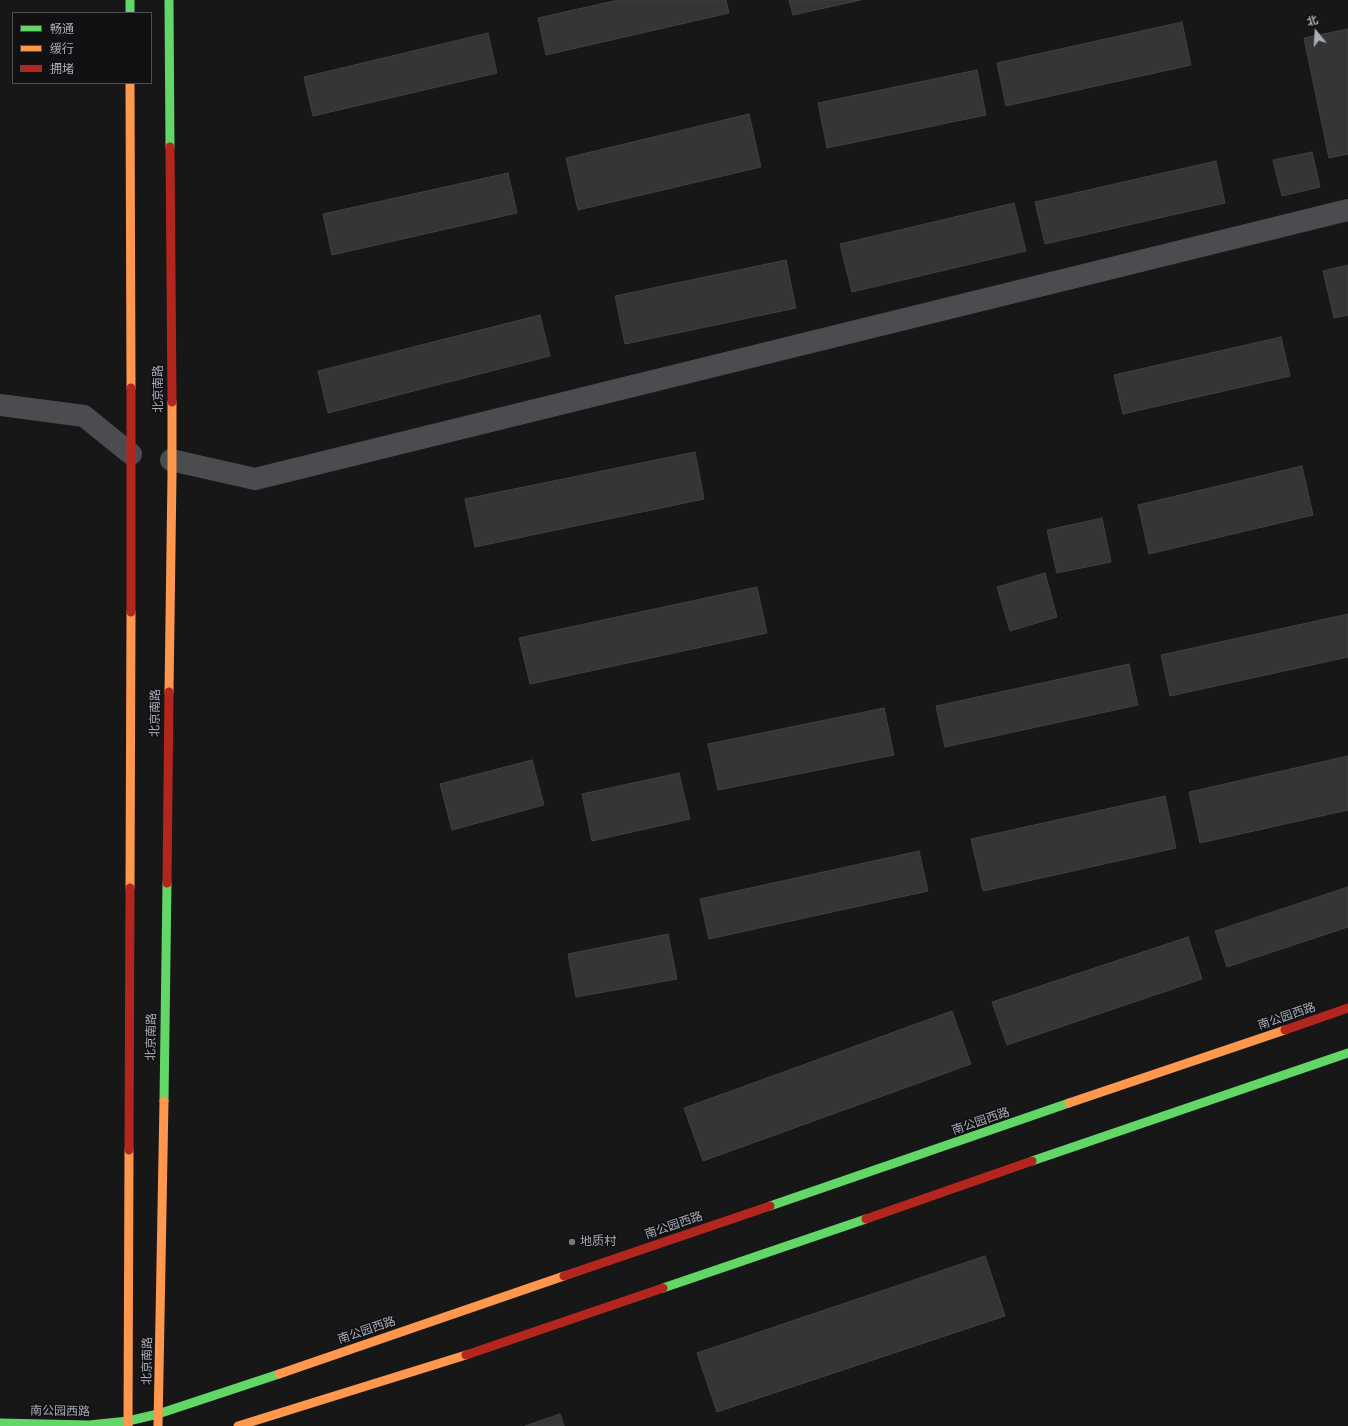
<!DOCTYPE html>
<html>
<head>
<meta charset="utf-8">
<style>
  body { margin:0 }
  #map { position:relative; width:1348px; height:1426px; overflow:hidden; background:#171717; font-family:"Titillium Web","Noto Sans SC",sans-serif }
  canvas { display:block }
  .legend { position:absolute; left:12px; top:12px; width:140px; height:72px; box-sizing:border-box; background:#111113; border:1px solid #4d4f55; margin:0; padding:5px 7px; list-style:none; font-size:12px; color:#a8adb8 }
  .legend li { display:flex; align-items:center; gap:8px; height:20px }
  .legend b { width:20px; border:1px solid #4d4f55 }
  .north { position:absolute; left:1296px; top:12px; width:40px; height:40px; -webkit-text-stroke:3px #111113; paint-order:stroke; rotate:342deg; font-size:11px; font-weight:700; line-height:16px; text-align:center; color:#a8adb8 }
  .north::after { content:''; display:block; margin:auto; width:14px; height:18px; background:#a8adb8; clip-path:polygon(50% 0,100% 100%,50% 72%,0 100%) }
</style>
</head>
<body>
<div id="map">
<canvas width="1348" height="1426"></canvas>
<ul class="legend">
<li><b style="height:5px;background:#63d668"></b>畅通</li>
<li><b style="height:5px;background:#ff974d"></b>缓行</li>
<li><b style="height:5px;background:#b3261e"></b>拥堵</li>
</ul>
<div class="north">北</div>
</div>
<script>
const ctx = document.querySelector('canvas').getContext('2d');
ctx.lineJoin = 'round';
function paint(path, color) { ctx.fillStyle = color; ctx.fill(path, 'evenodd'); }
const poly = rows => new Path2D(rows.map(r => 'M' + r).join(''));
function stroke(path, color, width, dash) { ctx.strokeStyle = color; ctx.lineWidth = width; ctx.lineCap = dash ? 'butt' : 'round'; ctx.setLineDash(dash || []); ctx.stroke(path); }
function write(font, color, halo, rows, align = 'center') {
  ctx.font = font + ' "Titillium Web","Noto Sans SC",sans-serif'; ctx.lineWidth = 3.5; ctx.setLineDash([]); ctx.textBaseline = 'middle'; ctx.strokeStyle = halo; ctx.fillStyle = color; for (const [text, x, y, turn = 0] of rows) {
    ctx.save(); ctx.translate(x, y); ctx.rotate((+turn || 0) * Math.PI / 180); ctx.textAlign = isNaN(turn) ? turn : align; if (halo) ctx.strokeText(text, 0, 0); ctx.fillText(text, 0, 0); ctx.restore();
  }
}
const building = poly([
  [618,0,726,0,729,13,546,55,538,18,618,0],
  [789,0,861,0,793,15,789,0],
  [1182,22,1191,65,1006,106,997,63,1182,22],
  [1348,29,1348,154,1329,158,1304,38,1348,29],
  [488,33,497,73,313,116,304,77,488,33],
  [977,70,986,115,827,148,818,103,977,70],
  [749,114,761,167,578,210,566,158,749,114],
  [1312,152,1320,187,1282,196,1273,160,1312,152],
  [1216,161,1225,203,1045,244,1035,202,1216,161],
  [508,173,517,213,332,255,323,214,508,173],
  [1014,203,1026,251,852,292,840,244,1014,203],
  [786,260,796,308,625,344,615,296,786,260],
  [1348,265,1348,315,1334,318,1323,271,1348,265],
  [540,315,550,356,328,413,318,371,540,315],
  [1281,337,1290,376,1123,414,1114,375,1281,337],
  [695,452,704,499,475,547,465,499,695,452],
  [1302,466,1313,515,1149,554,1138,505,1302,466],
  [1102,518,1111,562,1057,573,1047,530,1102,518],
  [1045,573,1057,617,1010,631,997,587,1045,573],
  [757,587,767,633,530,684,519,638,757,587],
  [1348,614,1348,657,1170,696,1161,655,1348,614],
  [1129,664,1138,705,945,747,936,706,1129,664],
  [884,708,894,755,718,790,708,744,884,708],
  [1348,756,1348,810,1200,843,1189,792,1348,756],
  [532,760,544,805,452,830,440,784,532,760],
  [679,773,690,819,592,841,582,794,679,773],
  [1165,796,1176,848,983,891,971,839,1165,796],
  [919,851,928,891,709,939,700,899,919,851],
  [1348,887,1348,927,1227,967,1215,931,1348,887],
  [668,934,677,979,576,997,568,954,668,934],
  [1188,937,1202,979,1007,1045,992,1002,1188,937],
  [952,1011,971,1064,703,1161,684,1108,952,1011],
  [985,1256,1005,1316,717,1412,697,1353,985,1256],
  [560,1414,564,1426,525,1426,560,1414]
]);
paint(building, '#353536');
stroke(building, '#3f4043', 1);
stroke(poly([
  [0,405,84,416,131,454],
  [171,460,255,479,1348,210]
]), '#4b4c50', 22);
stroke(poly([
  [130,0,130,13],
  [169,0,170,147],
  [164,1101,167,883],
  [1032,1161,1348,1053],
  [770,1206,1069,1103],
  [663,1288,866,1219],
  [0,1423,89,1425,128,1421,158,1414,279,1374]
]), '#63d668', 9);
stroke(poly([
  [130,83,131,388],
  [169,692,172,475,172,402],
  [130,888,131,612],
  [1069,1103,1285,1030],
  [279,1374,564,1276],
  [128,1426,129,1150],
  [158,1426,164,1101],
  [238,1426,466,1355]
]), '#ff974d', 9);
stroke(poly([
  [170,147,172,402],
  [131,612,131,388],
  [167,883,169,692],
  [1285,1030,1348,1008],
  [129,1150,130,888],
  [866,1219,1032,1161],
  [564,1276,770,1206],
  [466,1355,663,1288]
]), '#b3261e', 9);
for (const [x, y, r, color] of [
  [572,1242,4,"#757880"]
]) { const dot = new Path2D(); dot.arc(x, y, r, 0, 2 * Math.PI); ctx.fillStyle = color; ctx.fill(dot); stroke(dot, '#111113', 1.5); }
write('12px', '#a8adb8', '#111113', [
  ["北京南路",159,389,-90],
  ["北京南路",156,713,-89],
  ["南公园西路",1287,1017,-19],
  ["北京南路",152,1037,-89],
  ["南公园西路",981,1122,-19],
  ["南公园西路",674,1226,-19],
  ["南公园西路",367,1331,-19],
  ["北京南路",148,1361,-89],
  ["南公园西路",60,1412,1]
]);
write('12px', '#a8adb8', '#111113', [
  ["地质村",580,1242]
], 'left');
</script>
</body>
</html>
